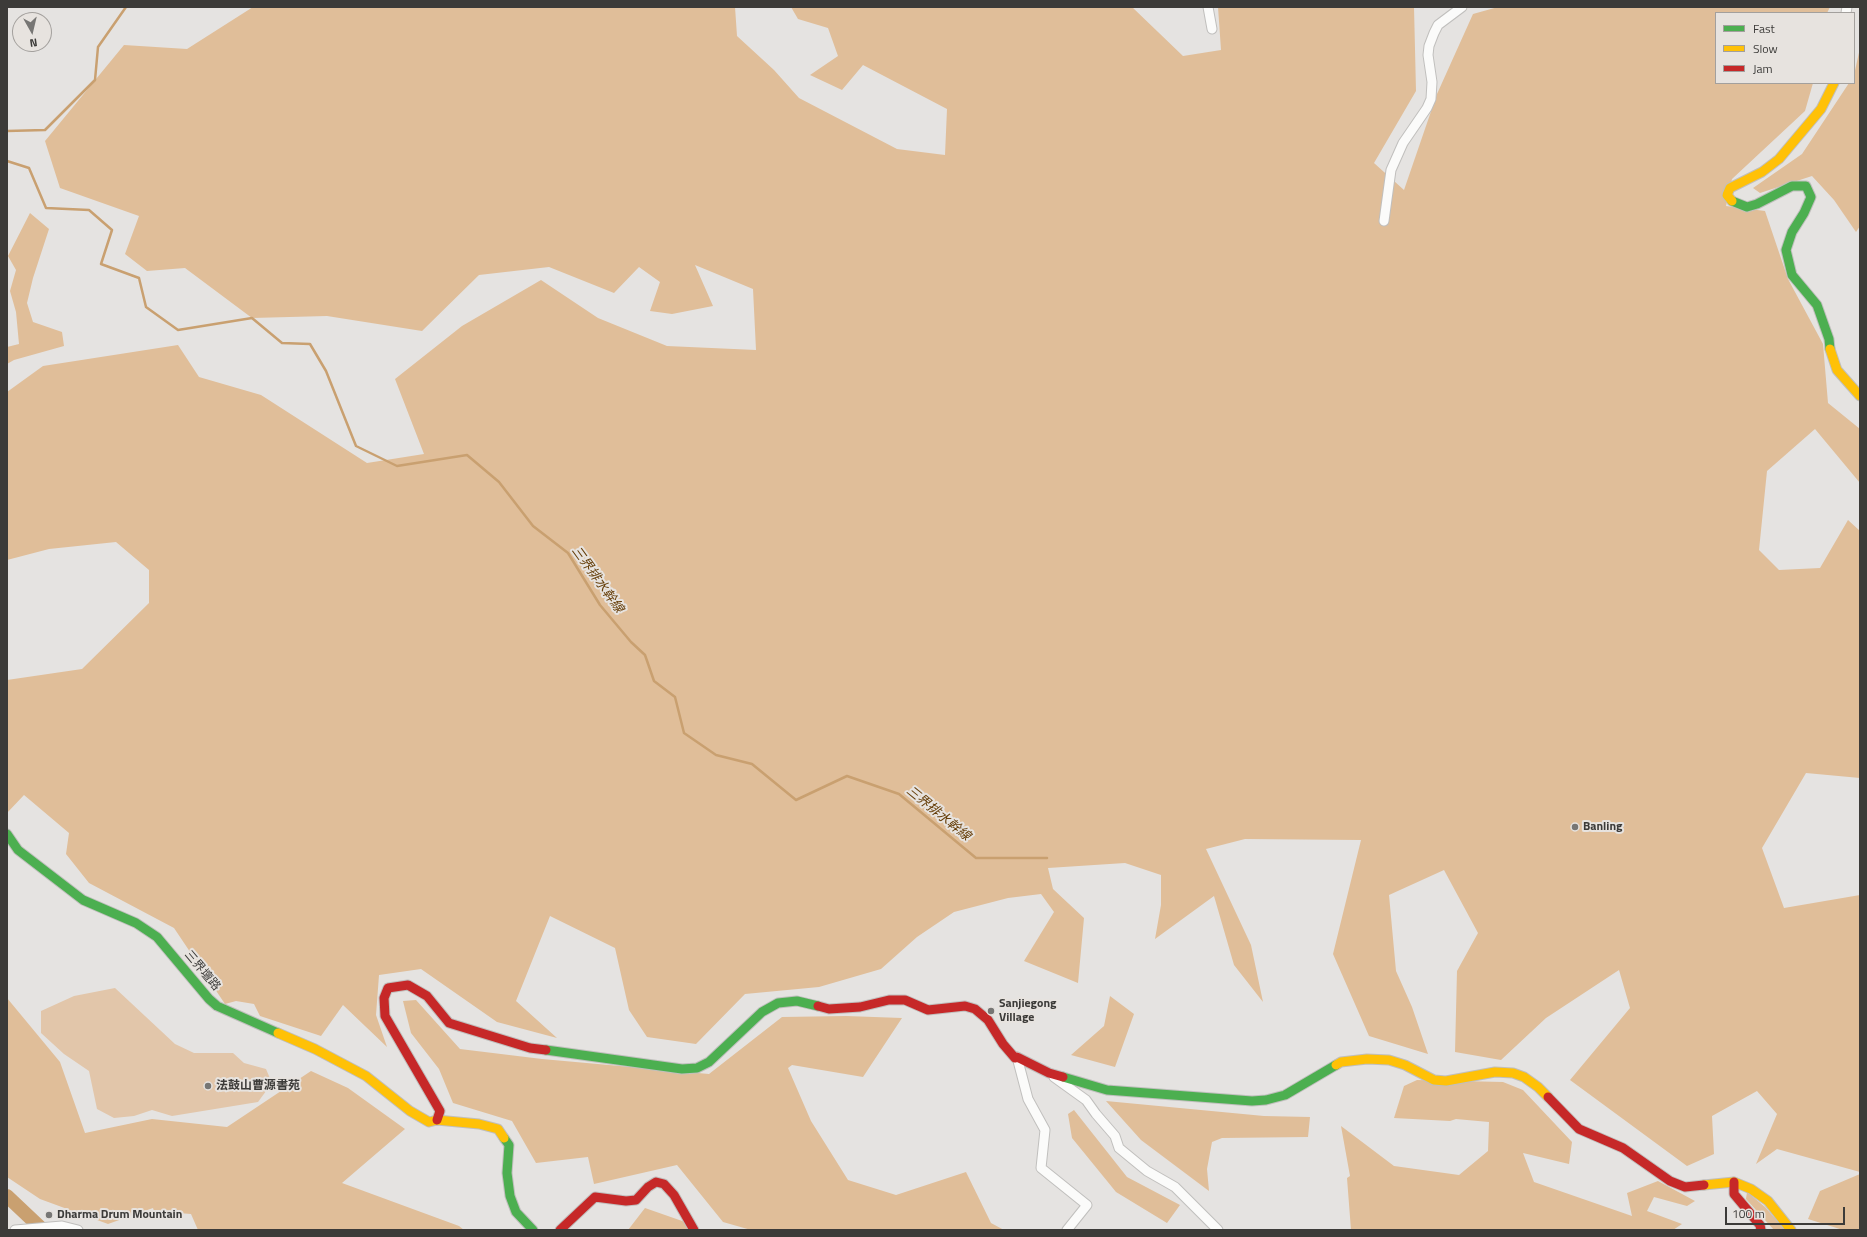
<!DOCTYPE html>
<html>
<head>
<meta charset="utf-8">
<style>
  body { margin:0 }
  #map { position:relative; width:1867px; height:1237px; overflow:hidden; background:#e5e3e1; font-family:"Titillium Web",sans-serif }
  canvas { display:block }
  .frame { position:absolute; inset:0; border:8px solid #3c3b39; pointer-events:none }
  .legend { position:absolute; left:1715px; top:12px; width:140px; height:72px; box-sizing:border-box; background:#e7e3df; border:1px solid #a3a09d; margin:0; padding:5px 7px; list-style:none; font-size:12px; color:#3c3b39 }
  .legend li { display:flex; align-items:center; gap:8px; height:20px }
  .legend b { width:20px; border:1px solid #a3a09d }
  .north { position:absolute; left:12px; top:12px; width:40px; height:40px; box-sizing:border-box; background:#e7e3df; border:1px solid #a3a09d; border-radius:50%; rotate:172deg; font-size:11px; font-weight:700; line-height:16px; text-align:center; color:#3c3b39 }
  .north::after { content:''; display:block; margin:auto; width:14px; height:18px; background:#777674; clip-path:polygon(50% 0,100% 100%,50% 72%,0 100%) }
  .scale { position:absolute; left:1725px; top:1207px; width:120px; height:18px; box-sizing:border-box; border:2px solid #3c3b39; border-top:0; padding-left:5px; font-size:12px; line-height:14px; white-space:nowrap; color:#3c3b39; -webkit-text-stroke:3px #e7e3df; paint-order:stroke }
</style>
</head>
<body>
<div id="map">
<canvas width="1867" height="1237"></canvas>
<div class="frame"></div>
<ul class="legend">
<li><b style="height:5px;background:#4caf50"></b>Fast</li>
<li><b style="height:5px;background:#ffc107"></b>Slow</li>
<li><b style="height:5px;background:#c62828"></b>Jam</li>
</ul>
<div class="north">N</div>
<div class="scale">100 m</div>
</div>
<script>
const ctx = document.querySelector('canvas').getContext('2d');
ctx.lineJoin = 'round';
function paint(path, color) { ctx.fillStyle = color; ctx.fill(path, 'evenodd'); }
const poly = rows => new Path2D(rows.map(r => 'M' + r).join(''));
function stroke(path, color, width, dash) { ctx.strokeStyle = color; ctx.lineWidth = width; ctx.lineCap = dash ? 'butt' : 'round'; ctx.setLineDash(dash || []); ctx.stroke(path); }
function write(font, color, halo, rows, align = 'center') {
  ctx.font = font + ' "Titillium Web","Noto Sans TC",sans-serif'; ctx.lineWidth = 4; ctx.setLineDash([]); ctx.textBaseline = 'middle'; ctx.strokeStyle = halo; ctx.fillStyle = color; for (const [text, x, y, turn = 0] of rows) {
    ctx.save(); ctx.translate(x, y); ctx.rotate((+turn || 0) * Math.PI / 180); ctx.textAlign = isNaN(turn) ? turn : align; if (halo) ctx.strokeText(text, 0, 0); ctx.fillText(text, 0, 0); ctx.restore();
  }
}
paint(poly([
  [115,988,175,1044,194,1053,233,1053,244,1063,266,1069,272,1083,258,1102,172,1116,152,1110,134,1116,114,1118,97,1109,89,1071,64,1054,41,1033,41,1011,74,996]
]), '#e2c6aa');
paint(poly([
  [253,7,735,7,737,36,774,70,799,98,897,149,945,155,947,109,863,65,842,90,810,75,838,56,828,28,798,19,791,7,1132,7,1183,56,1221,50,1218,7,1414,7,1416,91,1374,163,1404,190,1437,94,1473,14,1498,7,1830,7,1827,13,1716,13,1716,83,1813,83,1805,111,1732,179,1726,206,1765,211,1788,279,1823,344,1828,403,1860,429,1860,483,1815,429,1767,471,1759,550,1779,570,1820,568,1848,520,1860,531,1860,778,1806,773,1762,848,1784,908,1860,895,1860,1172,1777,1149,1756,1164,1777,1114,1757,1091,1712,1116,1714,1154,1687,1166,1570,1080,1630,1008,1619,970,1546,1018,1501,1060,1455,1052,1457,971,1478,933,1444,870,1389,895,1396,971,1412,1007,1428,1054,1369,1036,1333,954,1361,840,1245,839,1206,849,1251,945,1263,1002,1234,965,1214,896,1155,939,1161,905,1161,875,1125,863,1048,868,1053,889,1084,918,1078,983,1024,961,1054,912,1041,894,1008,898,954,912,917,937,881,969,819,987,745,994,696,1044,647,1037,629,1010,615,948,550,916,516,1001,557,1038,497,1022,421,969,379,975,376,1015,387,1047,343,1005,321,1036,260,1016,254,1004,236,1001,225,1004,174,928,89,883,66,854,69,833,24,795,7,813,7,680,82,669,149,603,149,570,116,542,49,549,7,560,7,392,43,366,178,345,199,377,261,395,367,463,424,454,395,379,462,326,541,280,598,318,667,346,756,350,753,289,695,265,713,306,672,314,650,311,660,282,639,267,614,293,549,267,479,275,422,331,327,316,252,318,185,268,147,271,125,254,139,216,60,188,45,141,124,45,187,49],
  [1860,48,1860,226,1856,232,1834,200,1812,176,1760,193,1753,188,1802,154,1849,83,1854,83,1854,75],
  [30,213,49,229,33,278,27,303,33,322,62,332,64,346,14,360,7,364,7,347,19,344,16,312,10,291,16,270,8,256],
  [1110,996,1134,1014,1115,1067,1071,1055,1104,1026],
  [7,998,60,1062,85,1133,152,1119,227,1127,311,1071,348,1088,405,1129,342,1183,459,1226,464,1230,198,1230,191,1214,154,1211,153,1208,108,1224,40,1199,7,1177],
  [416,1000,460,1049,542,1059,709,1074,782,1017,846,1016,902,1018,863,1077,792,1065,788,1068,811,1121,848,1180,896,1195,966,1172,991,1223,1004,1230,751,1230,723,1222,677,1165,594,1184,588,1157,536,1163,512,1121,453,1103,439,1069,411,1033,403,1001],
  [1417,1080,1503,1082,1523,1090,1572,1142,1569,1164,1523,1153,1534,1182,1632,1216,1627,1193,1658,1181,1695,1201,1687,1206,1654,1197,1647,1211,1682,1224,1673,1230,1351,1230,1347,1178,1350,1176,1341,1126,1394,1166,1459,1175,1488,1151,1489,1122,1456,1119,1450,1121,1394,1118,1404,1086],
  [1106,1101,1264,1116,1310,1117,1308,1137,1222,1138,1212,1142,1207,1169,1209,1191,1141,1140],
  [1074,1110,1127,1177,1180,1205,1167,1223,1116,1192,1072,1138,1068,1114],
  [1860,1174,1860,1230,1843,1230,1808,1219,1820,1191],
  [1747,1192,1765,1207,1785,1230,1774,1230,1746,1199],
  [645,1208,685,1222,688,1230,628,1230]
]), '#e0be99');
stroke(poly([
  [7,131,45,130,95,80,98,47,126,7],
  [7,161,29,168,46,208,89,210,112,230,101,264,139,278,146,307,178,330,252,318,282,343,310,344,326,371,356,446,397,466,467,455,499,482,533,526,568,553,600,605,631,642,645,655,654,681,675,697,684,733,716,755,752,764,796,800,847,776,899,794,976,858,1047,858]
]), '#c9a070', 2.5);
stroke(poly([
  [7,1196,43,1230]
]), '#c9a070', 14);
const street = poly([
  [1208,7,1212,29],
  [1846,13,1847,7],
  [1384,221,1391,170,1403,143,1427,108,1431,99,1432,82,1428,55,1429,46,1434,33,1438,25,1462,7],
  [1017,1057,1028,1099,1045,1130,1041,1168,1087,1205,1067,1230],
  [1054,1077,1086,1100,1096,1114,1115,1136,1119,1148,1147,1171,1175,1187,1218,1230],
  [15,1230,62,1226,78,1230]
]);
const fast = poly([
  [1732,201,1747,207,1757,204,1792,186,1806,186,1811,197,1804,213,1792,232,1786,250,1792,275,1817,305,1829,339,1830,349],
  [7,834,18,850,83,900,136,923,157,937,209,999,217,1006,278,1033],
  [546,1050,682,1069,697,1068,709,1062,762,1012,778,1003,797,1001,818,1006],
  [1063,1077,1107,1090,1252,1101,1266,1100,1285,1095,1336,1065],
  [504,1138,509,1145,507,1173,510,1196,516,1212,533,1230]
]);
const slow = poly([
  [1732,201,1727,195,1730,188,1762,172,1779,159,1821,109,1834,83],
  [1830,349,1837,370,1860,396],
  [278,1033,315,1049,366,1076,410,1111,429,1122,437,1120,479,1124,498,1129,504,1138],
  [1336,1065,1341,1062,1367,1059,1389,1060,1405,1065,1434,1080,1446,1081,1495,1072,1513,1073,1524,1077,1538,1087,1548,1097],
  [1704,1185,1734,1182,1751,1189,1768,1201,1791,1230]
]);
const jam = poly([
  [818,1006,829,1009,860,1007,889,1000,905,1000,928,1010,965,1006,975,1009,988,1020,1003,1044,1015,1058,1017,1057,1049,1073,1063,1077],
  [1548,1097,1579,1129,1623,1148,1670,1181,1685,1187,1704,1185],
  [437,1120,440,1111,385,1016,384,998,388,988,408,985,427,996,449,1023,530,1048,546,1050],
  [1734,1182,1734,1194,1760,1225,1761,1230],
  [560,1230,595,1197,626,1201,636,1200,648,1187,656,1182,664,1184,674,1195,694,1230]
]);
stroke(street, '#c0bfbd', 11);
stroke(fast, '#c0bfbd', 11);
stroke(slow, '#c0bfbd', 11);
stroke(jam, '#c0bfbd', 11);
stroke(street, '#fbfbfa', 9);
stroke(fast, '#4caf50', 9);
stroke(slow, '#ffc107', 9);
stroke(jam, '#c62828', 9);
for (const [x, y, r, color] of [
  [1575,827,4,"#777674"],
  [991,1011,4,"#777674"],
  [208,1086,4,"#777674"],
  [49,1215,4,"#777674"]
]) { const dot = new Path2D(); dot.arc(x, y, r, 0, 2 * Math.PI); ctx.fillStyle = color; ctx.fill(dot); stroke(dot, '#e7e3df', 1.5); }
write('bold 12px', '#3c3b39', '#e7e3df', [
  ["Banling",1583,827],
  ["Sanjiegong",999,1004],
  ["Village",999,1018],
  ["法鼓山曹源書苑",216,1086],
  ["Dharma Drum Mountain",57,1215]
], 'left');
write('12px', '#3c3b39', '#e7e3df', [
  ["三界壇路",202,971,50]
]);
write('italic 13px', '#663e09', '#e7e3df', [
  ["三界排水幹線",597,580,54],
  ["三界排水幹線",938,814,39]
]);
</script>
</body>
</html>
